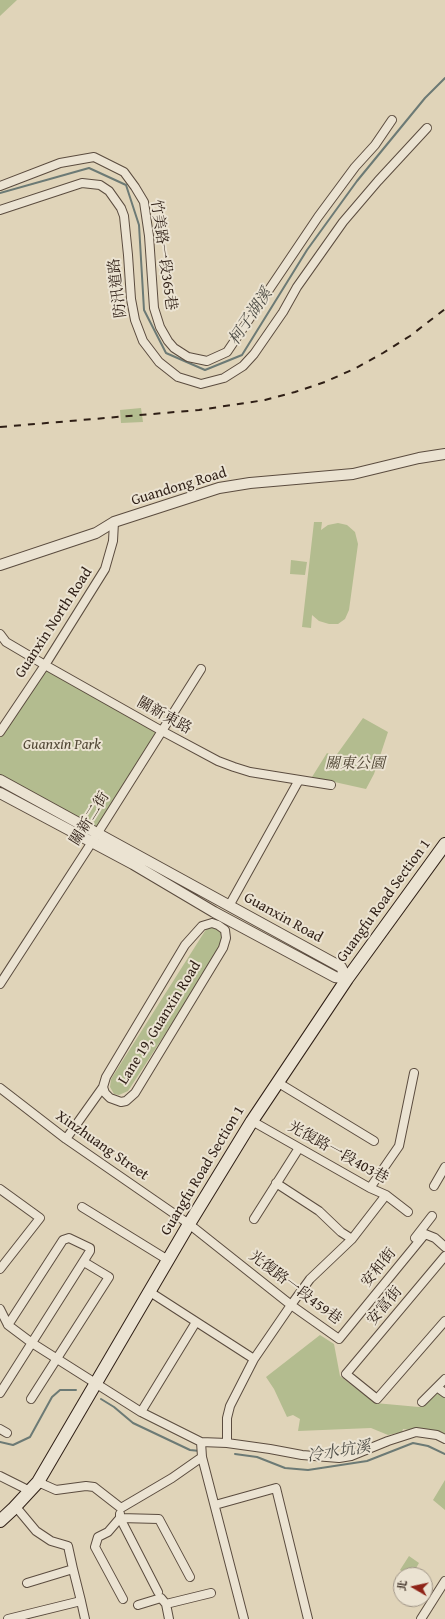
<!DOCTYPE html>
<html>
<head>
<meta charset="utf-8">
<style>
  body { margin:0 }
  #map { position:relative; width:445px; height:1619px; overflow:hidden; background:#e0d4b9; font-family:"Gentium Book Plus","Noto Serif TC",serif }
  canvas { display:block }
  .north { position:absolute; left:393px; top:1567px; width:40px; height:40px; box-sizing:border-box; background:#ebe3d2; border:1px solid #a09587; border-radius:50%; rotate:279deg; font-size:11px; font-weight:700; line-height:16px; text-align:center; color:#2f1f16 }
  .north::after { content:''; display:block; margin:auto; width:14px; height:18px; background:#8f2418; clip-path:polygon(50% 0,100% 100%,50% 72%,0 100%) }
</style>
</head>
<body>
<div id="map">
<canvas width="445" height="1619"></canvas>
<div class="north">北</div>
</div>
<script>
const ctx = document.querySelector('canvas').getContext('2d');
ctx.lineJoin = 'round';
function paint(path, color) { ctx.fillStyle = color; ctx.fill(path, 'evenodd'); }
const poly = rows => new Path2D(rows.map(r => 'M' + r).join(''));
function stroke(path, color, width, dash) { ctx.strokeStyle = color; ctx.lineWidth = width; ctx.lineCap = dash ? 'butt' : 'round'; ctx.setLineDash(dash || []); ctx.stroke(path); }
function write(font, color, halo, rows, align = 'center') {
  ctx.font = font + ' "Gentium Book Plus","Noto Serif TC",serif'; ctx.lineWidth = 4; ctx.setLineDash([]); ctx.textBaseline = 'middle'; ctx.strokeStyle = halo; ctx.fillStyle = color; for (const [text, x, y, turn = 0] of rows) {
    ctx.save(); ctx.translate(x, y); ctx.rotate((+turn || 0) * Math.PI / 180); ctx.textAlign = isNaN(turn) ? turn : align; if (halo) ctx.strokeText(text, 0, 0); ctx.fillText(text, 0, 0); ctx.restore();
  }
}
paint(poly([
  [0,0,17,0,0,16],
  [141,408,143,422,121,423,120,410],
  [314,522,322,522,321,530,328,525,338,523,347,525,355,532,358,544,349,610,345,619,338,624,329,624,319,621,312,615,311,628,302,627],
  [291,560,307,562,305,575,290,574],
  [39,666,156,732,96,828,0,778,0,732],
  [363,718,388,732,374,774,366,789,312,777,327,753,335,757],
  [210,926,220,927,225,942,128,1091,119,1095,114,1094,110,1087,111,1079,205,931],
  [320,1335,334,1344,340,1376,375,1403,419,1407,428,1402,439,1392,445,1397,445,1435,403,1429,402,1432,388,1435,371,1428,298,1431,300,1419,293,1415,287,1417,274,1389,266,1377],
  [445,1480,445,1510,433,1500],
  [409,1556,419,1563,412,1575,407,1575,400,1570]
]), '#b3bc8f');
stroke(poly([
  [0,193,89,168,126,185,139,225,144,310,166,353,205,370,242,355,307,250,357,181,425,98,445,78],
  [101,1399,114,1407,133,1423,190,1450,200,1451],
  [0,1442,13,1445,30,1437,52,1397,60,1390,76,1390],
  [235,1454,257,1457,285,1468,308,1470,367,1461,413,1443,428,1446,445,1454]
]), '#6c7a75', 2);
const minor = poly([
  [0,186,60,163,94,157,124,172,135,187,144,202,149,236,154,308,160,327,168,341,174,348,188,357,207,361,227,352,318,217,355,167,375,145,392,120],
  [0,210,82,183,100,185,109,191,121,208,124,216,128,255,131,299,135,320,143,341,159,362,178,377,201,384,224,378,243,366,254,354,283,312,297,287,343,222,378,181,427,128],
  [0,634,6,642,45,665,162,731,218,761,234,767,250,772,331,785],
  [0,732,45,665,105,569,113,541,114,522],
  [229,906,299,780],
  [212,923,218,925,225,930,226,938,223,948,135,1093,126,1101,121,1102,110,1098,105,1093,103,1087,106,1077,185,945,202,926,212,923],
  [0,984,92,842,201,669],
  [277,1082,374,1141],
  [0,1088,66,1139,189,1224,291,1305,339,1339],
  [252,1121,370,1188,386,1195,408,1212],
  [66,1139,103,1087],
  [276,1183,319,1211,341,1232,352,1239],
  [434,1186,445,1167],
  [370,1188,399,1146,414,1073],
  [0,1189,40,1218,0,1269],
  [82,1207,168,1260],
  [254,1219,299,1148],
  [415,1238,432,1216],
  [445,1256,346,1374,377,1399,445,1321],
  [150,1292,254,1359],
  [0,1309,8,1325,32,1343,141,1412,201,1442,227,1443,270,1449,302,1455,339,1458,351,1456,388,1441,416,1432,437,1435,445,1439],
  [339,1339,425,1234,435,1238,445,1247],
  [438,1388,445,1393],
  [0,1393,90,1251,90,1248,69,1238,63,1240,8,1325],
  [31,1399,109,1277,84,1262],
  [422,1402,445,1379],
  [141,1412,196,1322],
  [0,1429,7,1433],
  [201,1442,202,1457,244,1619],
  [227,1443,227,1418,230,1406,254,1359,291,1305,310,1279,352,1239,386,1195],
  [0,1476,30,1491],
  [38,1482,56,1490,86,1486,94,1487,121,1508],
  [215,1505,276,1488,308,1619],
  [16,1507,36,1531,51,1541,68,1546,73,1569],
  [121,1508,172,1478,202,1457],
  [120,1514,120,1518,158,1592],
  [123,1599,95,1547,98,1537,108,1532,120,1518,159,1519,190,1577],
  [81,1601,85,1619],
  [166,1604,211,1593],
  [138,1605,161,1598,166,1604,169,1619],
  [8,1619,81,1601,73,1569,27,1583],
  [421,1619,445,1581]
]);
const tertiary = poly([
  [0,565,96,533,114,522,219,488,250,483,353,474,419,458,445,454],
  [0,780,341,967,347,979],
  [0,793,133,864,214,912,335,977,347,979]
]);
const secondary = poly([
  [0,1521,13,1509,38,1482,189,1224,252,1121,347,979,445,844]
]);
stroke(minor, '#5b4c3f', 10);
stroke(tertiary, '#5b4c3f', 12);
stroke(secondary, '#2f1f16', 14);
stroke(minor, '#ebe3d2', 8);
stroke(tertiary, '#ebe3d2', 10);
stroke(secondary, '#ebe3d2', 12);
stroke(poly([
  [0,427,199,410,265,400,295,392,325,382,356,368,383,353,410,336,445,309]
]), '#2f1f16', 2, [7, 7]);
write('15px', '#2f1f16', '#ebe3d2', [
  ["竹美路一段365巷",163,255,82],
  ["防汛道路",118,288,-97],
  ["Guandong Road",179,487,-17],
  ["Guanxin North Road",54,623,-57],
  ["關新東路",164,716,29],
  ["關新二街",90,819,-58],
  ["Guangfu Road Section 1",384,901,-54],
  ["Guanxin Road",283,918,29],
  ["Lane 19, Guanxin Road",160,1023,-58],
  ["Xinzhuang Street",102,1146,35],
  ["光復路一段403巷",338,1153,29],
  ["Guangfu Road Section 1",203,1171,-59],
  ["安和街",379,1268,-51],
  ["光復路一段459巷",295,1288,37],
  ["安富街",385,1306,-50]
]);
write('italic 15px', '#504634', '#ebe3d2', [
  ["Guanxin Park",62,745],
  ["關東公園",355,764]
]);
write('italic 16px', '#4e4d46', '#ebe3d2', [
  ["柯子湖溪",251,317,-56],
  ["冷水坑溪",339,1452,-9]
]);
</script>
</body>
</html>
